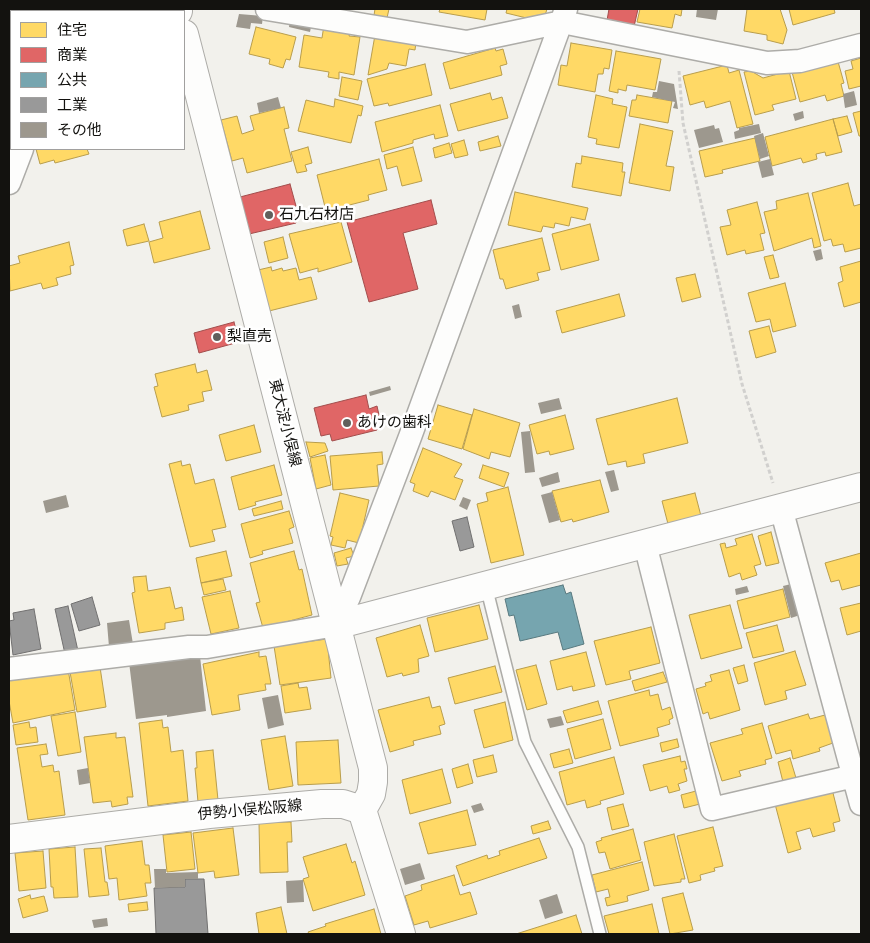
<!DOCTYPE html>
<html>
<head>
<meta charset="utf-8">
<style>
  body { margin:0 }
  #map { position:relative; width:870px; height:943px; overflow:hidden; background:#f2f1ec; font-family:Jost,"Noto Sans JP",sans-serif }
  canvas { display:block }
  .frame { position:absolute; inset:0; border:10px solid #13120f; pointer-events:none }
  .legend { position:absolute; left:10px; top:10px; width:175px; height:140px; box-sizing:border-box; background:#fff; border:1px solid #a1a09f; margin:0; padding:6px 9px; list-style:none; font-size:15px; color:#13120f }
  .legend li { display:flex; align-items:center; gap:10px; height:25px }
  .legend b { width:25px; border:1px solid #a1a09f }
</style>
</head>
<body>
<div id="map">
<canvas width="870" height="943"></canvas>
<div class="frame"></div>
<ul class="legend">
<li><b style="height:14px;background:#ffd966"></b>住宅</li>
<li><b style="height:14px;background:#e06666"></b>商業</li>
<li><b style="height:14px;background:#76a5af"></b>公共</li>
<li><b style="height:14px;background:#999"></b>工業</li>
<li><b style="height:14px;background:#9d988e"></b>その他</li>
</ul>
</div>
<script>
const ctx = document.querySelector('canvas').getContext('2d');
ctx.lineJoin = 'round';
function paint(path, color) { ctx.fillStyle = color; ctx.fill(path, 'evenodd'); }
const poly = rows => new Path2D(rows.map(r => 'M' + r).join(''));
function stroke(path, color, width, dash) { ctx.strokeStyle = color; ctx.lineWidth = width; ctx.lineCap = dash ? 'butt' : 'round'; ctx.setLineDash(dash || []); ctx.stroke(path); }
function write(font, color, halo, rows, align = 'center') {
  ctx.font = font + ' Jost,"Noto Sans JP",sans-serif'; ctx.lineWidth = 5; ctx.setLineDash([]); ctx.textBaseline = 'middle'; ctx.strokeStyle = halo; ctx.fillStyle = color; for (const [text, x, y, turn = 0] of rows) {
    ctx.save(); ctx.translate(x, y); ctx.rotate((+turn || 0) * Math.PI / 180); ctx.textAlign = isNaN(turn) ? turn : align; if (halo) ctx.strokeText(text, 0, 0); ctx.fillText(text, 0, 0); ctx.restore();
  }
}
const homes = poly([
  [106,9,155,9,156,11,107,11,106,9],
  [375,9,389,9,387,18,374,15,375,9],
  [440,9,487,9,485,20,439,12,440,9],
  [507,9,547,9,543,22,506,13,507,9],
  [640,9,682,9,681,16,675,14,672,28,637,22,640,9],
  [747,9,780,9,787,30,783,44,767,40,767,35,744,31,747,9],
  [789,9,834,9,835,13,793,25,789,9],
  [324,25,351,30,349,36,360,37,354,75,339,72,339,79,328,77,329,72,299,67,304,35,322,38,324,25],
  [256,27,296,37,290,60,286,59,283,68,269,64,270,59,249,54,256,27],
  [375,35,416,42,415,50,409,49,406,66,389,63,387,69,368,75,375,35],
  [571,43,612,50,609,69,604,68,603,74,598,74,595,92,558,85,561,65,567,66,571,43],
  [495,48,496,51,503,49,507,64,500,66,502,75,450,89,443,63,495,48],
  [616,51,661,59,655,90,627,85,626,91,618,89,618,93,609,91,616,51],
  [837,58,844,83,841,84,844,96,827,101,825,95,800,102,792,72,837,58],
  [861,58,861,86,849,89,845,71,853,69,851,61,861,58],
  [425,64,432,95,389,106,388,103,374,106,367,79,425,64],
  [727,65,729,73,739,70,753,124,737,128,730,101,706,108,704,101,690,105,683,76,727,65],
  [751,71,763,78,789,71,796,99,772,105,774,110,755,115,744,72,751,71],
  [342,77,362,81,358,100,339,96,342,77],
  [490,93,492,100,502,97,508,118,458,131,450,104,490,93],
  [596,95,613,99,612,104,627,107,619,148,596,144,597,139,588,137,596,95],
  [637,95,672,101,668,123,629,116,632,100,636,100,637,95],
  [335,99,363,106,361,116,358,115,351,143,298,131,306,100,334,107,335,99],
  [440,105,448,136,435,139,434,134,413,140,413,143,382,152,375,122,440,105],
  [284,107,289,128,284,129,292,161,247,173,243,158,232,161,221,120,237,116,242,134,254,130,250,116,284,107],
  [861,111,861,136,859,136,853,113,861,111],
  [847,116,852,132,838,136,833,119,847,116],
  [833,119,842,152,826,156,825,152,816,154,817,159,803,163,801,158,772,166,765,137,833,119],
  [640,124,673,131,666,166,674,167,670,191,629,183,640,124],
  [498,136,501,146,480,151,478,142,498,136],
  [755,138,760,161,722,170,723,173,705,177,699,151,755,138],
  [464,140,468,155,455,158,451,144,464,140],
  [449,143,452,153,435,158,433,148,449,143],
  [308,147,312,163,305,165,307,171,297,173,291,152,308,147],
  [413,147,422,181,402,186,397,166,387,169,384,155,413,147],
  [36,149,87,149,89,154,55,163,54,160,40,164,36,149],
  [582,156,623,163,622,172,625,172,621,196,572,187,576,163,581,164,582,156],
  [379,159,387,190,368,195,369,200,326,211,317,175,379,159],
  [848,183,854,206,861,204,861,248,845,252,843,244,833,246,831,239,824,241,812,193,848,183],
  [515,192,588,208,585,220,571,217,569,226,555,223,554,228,543,226,541,232,508,225,515,192],
  [808,193,821,246,814,248,812,238,774,251,764,212,777,209,776,201,808,193],
  [757,202,765,233,760,234,764,250,746,254,745,250,727,255,720,227,731,225,727,210,757,202],
  [200,211,210,249,154,263,149,242,163,238,159,222,200,211],
  [341,222,352,262,318,272,318,268,300,273,289,234,341,222],
  [144,224,149,241,127,246,123,230,144,224],
  [590,224,599,260,561,270,552,234,590,224],
  [283,237,288,258,269,263,264,242,283,237],
  [542,238,550,270,537,273,539,280,506,289,503,279,500,279,493,250,542,238],
  [69,242,74,265,70,266,71,274,56,278,58,285,43,289,41,283,10,291,9,266,20,263,18,256,69,242],
  [773,255,779,277,770,279,764,257,773,255],
  [861,261,861,302,844,307,838,283,843,281,840,267,861,261],
  [271,267,272,271,282,268,283,271,296,268,299,280,311,277,317,299,269,311,258,270,271,267],
  [695,274,701,297,682,302,676,278,695,274],
  [785,283,796,326,773,332,770,319,756,322,748,293,785,283],
  [619,294,625,316,562,333,556,311,619,294],
  [769,326,776,352,756,358,749,331,769,326],
  [195,364,197,373,207,370,212,390,202,392,204,401,188,405,189,410,162,417,154,387,158,386,155,374,195,364],
  [677,398,688,443,643,454,645,463,627,467,626,461,608,465,596,419,677,398],
  [438,405,472,415,462,449,428,439,438,405],
  [474,409,520,423,510,457,491,452,489,459,463,449,474,409],
  [565,415,574,449,550,455,549,451,537,454,529,425,565,415],
  [254,425,261,452,226,461,219,435,254,425],
  [306,442,325,443,328,451,310,457,306,442],
  [423,448,462,464,454,477,463,480,455,500,431,491,428,497,413,491,415,484,410,482,423,448],
  [382,452,383,464,377,465,379,486,333,490,330,456,382,452],
  [325,455,331,485,316,489,310,458,325,455],
  [181,461,182,466,190,464,195,484,214,479,226,527,212,530,215,541,190,547,169,464,181,461],
  [274,465,282,495,255,502,256,505,239,510,231,477,274,465],
  [483,465,509,473,504,487,479,478,483,465],
  [600,480,609,512,573,522,572,519,561,522,552,491,600,480],
  [508,487,524,555,491,563,477,504,488,501,486,493,508,487],
  [340,493,369,500,359,543,347,540,345,548,331,545,333,537,330,536,340,493],
  [695,493,701,516,668,524,662,501,695,493],
  [281,501,283,509,254,516,252,509,281,501],
  [289,511,294,527,289,529,293,543,262,551,263,554,250,558,241,524,289,511],
  [771,532,779,563,766,566,758,536,771,532],
  [752,534,761,564,754,566,757,575,742,580,740,573,729,577,720,544,725,543,726,548,737,545,735,539,752,534],
  [351,548,354,556,346,558,348,564,337,566,334,553,351,548],
  [226,551,232,576,201,583,196,558,226,551],
  [294,551,299,570,302,569,312,615,263,628,256,603,260,602,250,563,294,551],
  [861,553,861,585,842,590,839,580,831,582,825,563,861,553],
  [146,576,148,591,170,587,175,609,182,607,184,620,165,623,165,629,139,633,132,593,135,592,133,577,146,576],
  [223,579,226,590,204,595,201,583,223,579],
  [783,589,790,617,744,629,737,601,783,589],
  [230,591,239,628,211,634,202,597,230,591],
  [861,603,861,631,847,635,840,608,861,603],
  [479,605,488,639,435,652,427,618,479,605],
  [730,605,742,648,701,659,689,615,730,605],
  [420,625,429,656,418,659,419,672,403,676,402,673,387,677,376,638,420,625],
  [777,625,784,651,753,658,746,633,777,625],
  [651,627,660,663,629,671,631,679,606,685,594,641,651,627],
  [327,639,331,678,280,685,274,646,327,639],
  [795,651,806,685,785,691,787,699,765,705,754,663,795,651],
  [259,652,259,657,266,656,271,684,265,684,266,690,238,695,240,710,212,715,203,664,259,652],
  [586,652,595,686,573,691,572,686,557,690,550,661,586,652],
  [536,665,547,704,527,710,516,670,536,665],
  [744,665,748,681,738,684,733,668,744,665],
  [495,666,502,692,455,704,448,678,495,666],
  [100,667,106,707,77,712,70,672,100,667],
  [68,669,75,710,13,723,9,701,9,680,68,669],
  [729,670,740,710,710,719,708,712,703,714,696,689,706,686,705,683,712,681,710,675,729,670],
  [663,672,667,682,635,691,632,681,663,672],
  [298,683,299,688,307,687,311,709,285,713,281,686,298,683],
  [649,690,650,696,658,694,662,710,670,707,673,718,669,720,670,724,657,728,659,736,620,746,608,701,649,690],
  [429,697,432,708,440,706,445,724,439,726,441,734,413,741,414,745,390,752,378,710,429,697],
  [598,701,602,714,567,723,563,711,598,701],
  [505,702,513,740,484,748,474,710,505,702],
  [75,712,81,752,58,756,51,716,75,712],
  [808,714,810,719,825,715,833,743,819,748,820,751,793,759,791,750,776,754,768,726,808,714],
  [603,719,611,749,575,759,567,729,603,719],
  [162,720,163,728,168,727,171,752,183,750,188,801,148,806,139,723,162,720],
  [29,722,30,728,36,727,38,742,16,745,13,725,29,722],
  [762,723,772,758,765,760,766,764,739,771,741,776,722,781,710,743,743,734,741,729,762,723],
  [116,733,116,738,125,737,133,797,127,797,128,804,112,807,111,801,93,803,84,737,116,733],
  [285,736,293,786,269,790,261,740,285,736],
  [677,739,679,747,662,752,660,743,677,739],
  [338,740,341,783,298,785,296,742,338,740],
  [46,744,48,754,40,755,42,767,53,765,54,772,59,771,65,815,28,820,17,748,46,744],
  [569,749,573,763,554,768,550,754,569,749],
  [213,750,218,800,198,802,195,768,197,768,196,752,213,750],
  [493,755,497,772,477,777,473,760,493,755],
  [680,756,681,762,685,761,687,769,684,769,687,781,678,784,680,790,669,793,667,786,650,791,643,765,680,756],
  [614,757,624,794,600,801,601,804,587,808,585,800,567,805,559,772,614,757],
  [790,758,796,778,783,782,778,762,790,758],
  [468,764,473,783,457,788,452,769,468,764],
  [442,769,451,803,410,814,402,780,442,769],
  [832,789,840,821,833,823,835,831,813,837,810,828,796,832,801,849,788,853,775,804,832,789],
  [696,791,700,804,684,808,681,795,696,791],
  [623,804,629,826,612,830,607,808,623,804],
  [467,810,476,845,428,854,419,823,467,810],
  [548,821,551,829,533,834,531,826,548,821],
  [291,822,292,842,287,842,288,872,260,873,259,823,291,822],
  [713,827,723,866,714,868,715,871,700,875,701,880,689,883,677,836,713,827],
  [233,828,239,875,215,878,214,871,198,873,193,833,233,828],
  [633,829,641,860,610,869,605,852,599,853,596,842,602,840,601,838,633,829],
  [191,832,195,869,167,872,163,835,191,832],
  [674,834,685,879,681,879,681,882,654,886,644,842,674,834],
  [539,838,547,858,463,886,456,866,487,855,488,859,500,855,499,851,539,838],
  [142,841,145,865,149,865,151,883,145,883,147,896,119,900,117,878,109,879,105,846,142,841],
  [346,844,352,863,355,861,365,895,313,911,303,879,309,877,303,857,346,844],
  [75,847,78,897,54,898,53,887,51,887,49,849,75,847],
  [101,848,105,882,107,882,109,895,89,897,84,849,101,848],
  [43,851,46,888,19,891,15,853,43,851],
  [642,862,649,890,627,896,628,901,607,906,605,898,610,897,608,889,596,892,592,875,642,862],
  [454,875,460,895,470,892,477,914,430,928,428,921,414,925,405,896,422,890,421,885,454,875],
  [683,893,693,930,670,934,662,898,683,893],
  [30,895,31,899,44,896,48,911,23,918,18,899,30,895],
  [147,902,148,910,129,912,128,904,147,902],
  [652,904,659,934,609,934,604,916,652,904],
  [281,907,287,934,259,934,256,913,281,907],
  [374,909,381,934,309,934,308,932,326,926,325,924,374,909],
  [576,915,582,934,516,934,576,915]
]);
paint(homes, '#ffd966');
stroke(homes, '#b89d4c', 1);
const shops = poly([
  [609,9,638,9,633,31,606,26,609,9],
  [290,184,296,206,292,207,296,223,249,234,240,197,290,184],
  [431,200,437,224,403,233,418,289,369,302,347,222,431,200],
  [234,322,239,342,199,353,194,333,234,322],
  [366,395,369,409,377,406,379,415,374,417,377,430,332,441,330,434,321,436,314,408,366,395]
]);
paint(shops, '#e06666');
stroke(shops, '#a24d4c', 1);
const public = poly([
  [563,585,566,594,571,592,584,644,563,650,558,632,520,641,514,615,509,616,505,599,563,585]
]);
paint(public, '#76a5af');
stroke(public, '#58797f', 1);
const industry = poly([
  [467,517,474,547,460,551,452,521,467,517],
  [92,597,100,625,79,631,71,604,92,597],
  [68,606,78,651,65,654,55,609,68,606],
  [34,609,41,649,13,655,9,621,14,620,13,613,34,609],
  [185,879,204,879,208,934,156,934,154,888,185,887,185,879]
]);
paint(industry, '#999');
stroke(industry, '#717070', 1);
paint(poly([
  [697,9,718,9,716,20,696,17],
  [239,14,263,16,262,24,251,23,250,29,236,27],
  [290,18,312,22,310,32,289,27],
  [659,81,674,84,678,109,673,108,675,102,652,97,653,92,657,92],
  [854,91,857,105,845,108,843,94],
  [278,97,281,108,259,113,257,103],
  [803,111,804,118,795,121,793,114],
  [759,124,761,133,735,139,734,132,739,130,739,128],
  [714,125,715,129,719,128,723,142,699,148,694,130],
  [763,133,769,156,760,159,754,136],
  [770,159,774,175,762,178,758,162],
  [821,249,823,259,816,261,813,251],
  [519,304,522,317,515,319,512,306],
  [390,386,391,390,370,396,369,392],
  [559,398,562,409,541,414,538,403],
  [530,431,535,472,525,473,521,432],
  [614,470,619,490,611,492,605,472],
  [558,472,560,482,542,487,539,478],
  [552,492,560,520,549,523,541,495],
  [66,495,69,507,46,513,43,501],
  [463,497,471,500,467,510,459,506],
  [791,584,800,615,791,618,783,586],
  [747,586,749,592,736,595,735,589],
  [129,620,133,644,109,647,107,623],
  [200,656,206,711,167,717,167,715,136,719,129,662],
  [278,695,284,725,268,729,262,698],
  [561,716,564,725,550,728,547,719],
  [88,768,90,783,79,785,77,770],
  [481,803,484,810,474,813,471,806],
  [420,863,425,879,405,885,400,869],
  [154,869,166,869,166,873,198,872,198,879,185,879,185,887,155,888],
  [303,880,304,902,287,903,286,881],
  [557,894,563,913,545,919,539,900],
  [107,918,108,926,94,928,92,920]
]), '#9d988e');
const lane = poly([
  [486,586,525,742,578,847,600,934]
]);
const street = poly([
  [267,9,467,42,562,22,767,63,800,61,861,45],
  [72,11,73,9],
  [9,183,22,149],
  [781,508,861,804],
  [645,544,712,809,854,776],
  [9,669,189,647,207,647,336,625,349,597,410,437,566,9]
]);
const secondary = poly([
  [177,9,178,11],
  [184,34,373,768,373,782,371,794,362,810],
  [336,625,861,487],
  [362,810,401,934],
  [9,839,209,814,322,804,343,804,362,810]
]);
stroke(lane, '#adaca8', 14);
stroke(street, '#adaca8', 25);
stroke(secondary, '#adaca8', 30);
stroke(poly([
  [679,71,683,123,742,384,773,483]
]), '#d1d0ce', 3, [4, 2.5]);
stroke(lane, '#fdfdfc', 11);
stroke(street, '#fdfdfc', 22);
stroke(secondary, '#fdfdfc', 28);
for (const [x, y, r, color] of [
  [269,215,5,"#61605c"],
  [217,337,5,"#61605c"],
  [347,423,5,"#61605c"]
]) { const dot = new Path2D(); dot.arc(x, y, r, 0, 2 * Math.PI); ctx.fillStyle = color; ctx.fill(dot); stroke(dot, '#fff', 2); }
write('15px', '#13120f', '#fff', [
  ["石九石材店",279,215],
  ["梨直売",227,337],
  ["あけの歯科",357,423]
], 'left');
write('15px', '#13120f', '#fff', [
  ["東大淀小俣線",284,423,76],
  ["伊勢小俣松阪線",250,811,-5]
]);
</script>
</body>
</html>
